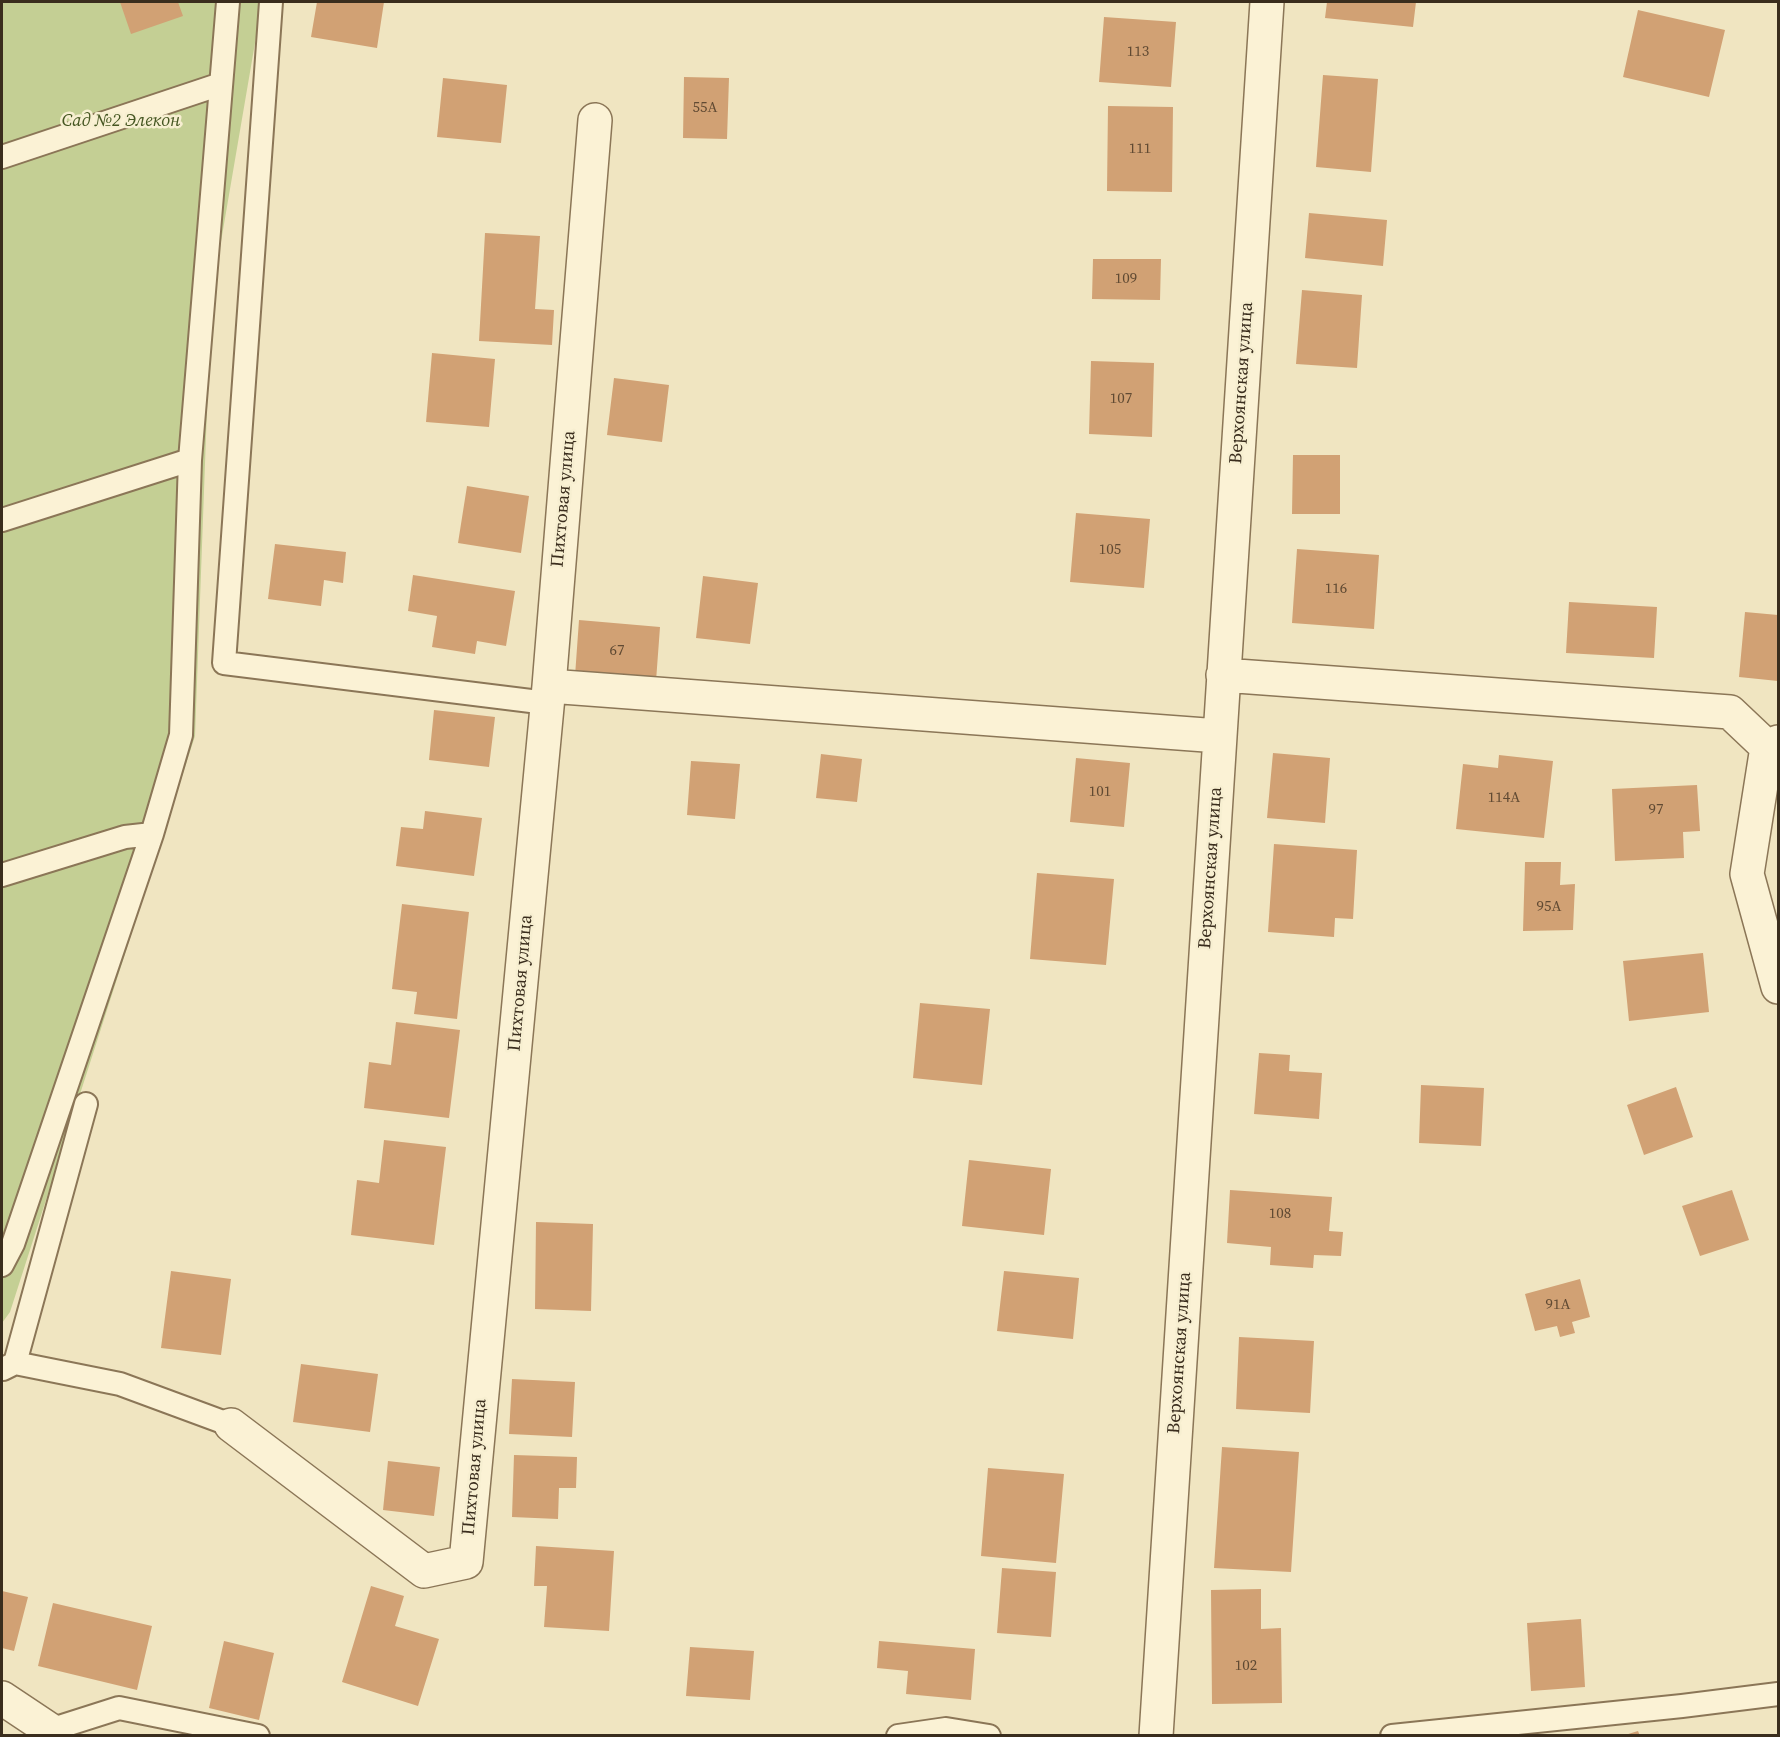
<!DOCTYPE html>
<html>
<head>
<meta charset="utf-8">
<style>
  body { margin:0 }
  #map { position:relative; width:1780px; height:1737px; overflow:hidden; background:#f0e5c1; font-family:"Source Serif 4",serif }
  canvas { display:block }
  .frame { position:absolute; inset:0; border:3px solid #3a2d1d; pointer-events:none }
</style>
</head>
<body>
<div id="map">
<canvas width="1780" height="1737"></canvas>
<div class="frame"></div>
</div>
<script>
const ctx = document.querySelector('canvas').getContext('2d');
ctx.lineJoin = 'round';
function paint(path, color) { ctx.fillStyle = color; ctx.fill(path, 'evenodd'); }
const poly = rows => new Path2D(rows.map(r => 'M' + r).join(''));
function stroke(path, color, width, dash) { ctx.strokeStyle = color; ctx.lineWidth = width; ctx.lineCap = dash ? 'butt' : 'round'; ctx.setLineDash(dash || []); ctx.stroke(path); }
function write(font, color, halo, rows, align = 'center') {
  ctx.font = font + ' "Source Serif 4",serif'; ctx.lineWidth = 5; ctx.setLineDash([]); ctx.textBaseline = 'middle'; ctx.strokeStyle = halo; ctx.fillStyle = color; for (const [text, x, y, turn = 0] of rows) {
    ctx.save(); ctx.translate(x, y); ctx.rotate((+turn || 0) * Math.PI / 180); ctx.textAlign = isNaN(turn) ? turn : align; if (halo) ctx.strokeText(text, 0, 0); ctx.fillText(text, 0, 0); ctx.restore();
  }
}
paint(poly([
  [2,2,262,2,211,300,195,736,10,1312,2,1323]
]), '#c4cf94');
paint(poly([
  [120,2,178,2,183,16,131,34],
  [317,2,384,2,377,48,311,37],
  [1327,2,1416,2,1413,27,1325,18],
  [1638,10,1725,30,1709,97,1623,77],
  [1104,17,1176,22,1171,87,1099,82],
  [1323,75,1378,79,1371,172,1316,167],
  [684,77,729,78,727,139,683,138],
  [443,78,507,85,501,143,437,137],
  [1108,106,1173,107,1172,192,1107,191],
  [1309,213,1387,220,1383,266,1305,258],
  [485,233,540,236,535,309,554,310,552,345,479,341],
  [1093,259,1161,259,1160,300,1092,299],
  [1302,290,1362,295,1357,368,1296,364],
  [432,353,495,359,489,427,426,422],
  [1091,361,1154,363,1152,437,1089,434],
  [614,378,669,385,662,442,607,435],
  [1293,455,1340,455,1340,514,1292,514],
  [467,486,529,496,521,553,458,543],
  [1076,513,1150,519,1144,588,1070,582],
  [275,544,346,552,343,583,324,580,321,606,268,599],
  [1297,549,1379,555,1374,629,1292,623],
  [413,575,515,591,506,646,477,641,475,654,432,647,437,616,408,611],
  [703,576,758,583,750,644,696,638],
  [1569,602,1657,607,1654,658,1566,653],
  [1745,612,1778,615,1778,681,1739,677],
  [579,620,660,627,656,681,575,676],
  [434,710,495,717,489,767,429,760],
  [1273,753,1330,758,1325,823,1267,818],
  [821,754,862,759,857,802,816,798],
  [1499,755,1553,761,1544,838,1456,829,1463,764,1498,768],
  [1076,758,1130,763,1124,827,1070,822],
  [691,761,740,764,735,819,687,815],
  [1697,785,1700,831,1683,832,1684,858,1615,861,1612,789],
  [425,811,482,818,474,876,396,866,401,827,423,829],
  [1274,844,1357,850,1353,919,1335,918,1334,937,1268,932],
  [1525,862,1561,862,1560,885,1575,884,1573,930,1523,931],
  [1037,873,1114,879,1106,965,1030,959],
  [402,904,469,912,457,1019,414,1014,417,992,392,989],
  [1703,953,1709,1012,1629,1021,1623,961],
  [920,1003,990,1009,982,1085,913,1078],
  [396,1022,460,1030,449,1118,364,1108,369,1062,391,1065],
  [1259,1053,1290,1055,1289,1071,1322,1073,1319,1119,1254,1114],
  [1421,1085,1484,1088,1481,1146,1419,1143],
  [1676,1087,1693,1137,1644,1155,1627,1105],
  [384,1140,446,1147,434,1245,351,1235,357,1180,379,1183],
  [969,1160,1051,1169,1044,1235,962,1226],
  [1230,1190,1332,1197,1329,1231,1343,1232,1341,1256,1314,1255,1313,1268,1270,1265,1271,1247,1227,1243],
  [1732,1190,1749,1240,1700,1256,1682,1206],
  [536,1222,593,1224,591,1311,535,1309],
  [171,1271,231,1279,221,1355,161,1348],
  [1004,1271,1079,1278,1073,1339,997,1331],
  [1580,1279,1590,1317,1572,1322,1575,1333,1560,1337,1557,1326,1535,1331,1525,1294],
  [1239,1337,1314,1341,1310,1413,1236,1409],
  [301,1364,378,1374,370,1432,293,1422],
  [512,1379,575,1382,572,1437,509,1434],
  [1222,1447,1299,1452,1291,1572,1214,1568],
  [514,1455,577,1457,576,1488,559,1488,558,1519,512,1517],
  [388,1461,440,1467,434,1516,383,1510],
  [988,1468,1064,1474,1056,1563,981,1556],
  [536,1546,614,1551,609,1631,544,1627,547,1586,534,1586],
  [1002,1568,1056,1572,1051,1637,997,1633],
  [371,1586,404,1596,395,1626,439,1639,418,1706,342,1682],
  [1261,1589,1261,1629,1281,1628,1282,1703,1212,1704,1211,1590],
  [2,1591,28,1597,14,1651,2,1648],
  [53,1603,152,1626,137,1690,38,1666],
  [1581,1619,1585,1687,1531,1691,1527,1623],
  [224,1641,274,1653,259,1720,209,1708],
  [879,1641,975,1649,971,1700,906,1694,908,1671,877,1668],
  [690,1647,754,1651,750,1700,686,1696],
  [1638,1731,1640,1736,1625,1736,1625,1735]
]), '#d1a174');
const lane = poly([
  [271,2,224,663,547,703],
  [2,157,221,84],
  [2,520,190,460],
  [2,875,125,837,152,834],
  [2,1265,13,1244,152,834,181,735,190,460,228,2],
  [15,1363,86,1104],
  [3,1369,15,1363,120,1384,231,1425],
  [50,1730,119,1708,258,1736],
  [898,1736,946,1729,989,1736],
  [1392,1736,1682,1706,1778,1694]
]);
const street = poly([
  [1223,675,1730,712,1767,747,1778,742],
  [549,686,1219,736],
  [1767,747,1747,874,1778,987],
  [231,1425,424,1571,466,1562,549,686,595,120],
  [2,1698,50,1730,56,1736],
  [1156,1736,1267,2]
]);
stroke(lane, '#8b7657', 26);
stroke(street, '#8b7657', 36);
stroke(lane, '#fbf2d5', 22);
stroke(street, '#fbf2d5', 33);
write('15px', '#604a33', null, [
  ["113",1138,52],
  ["55А",705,108],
  ["111",1140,149],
  ["109",1126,279],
  ["107",1121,399],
  ["105",1110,550],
  ["116",1336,589],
  ["67",617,651],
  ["101",1100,792],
  ["114А",1504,798],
  ["97",1656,810],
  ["95А",1549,907],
  ["108",1280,1214],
  ["91А",1558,1305],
  ["102",1246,1666]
]);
write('italic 18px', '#465722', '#f7efd1', [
  ["Сад №2 Элекон",121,121]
]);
write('18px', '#3a2d1d', '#f7efd1', [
  ["Верхоянская улица",1242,383,-86],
  ["Пихтовая улица",564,499,-85],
  ["Верхоянская улица",1211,868,-86],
  ["Пихтовая улица",521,983,-85],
  ["Верхоянская улица",1180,1353,-86],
  ["Пихтовая улица",475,1467,-85]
]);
</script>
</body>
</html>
